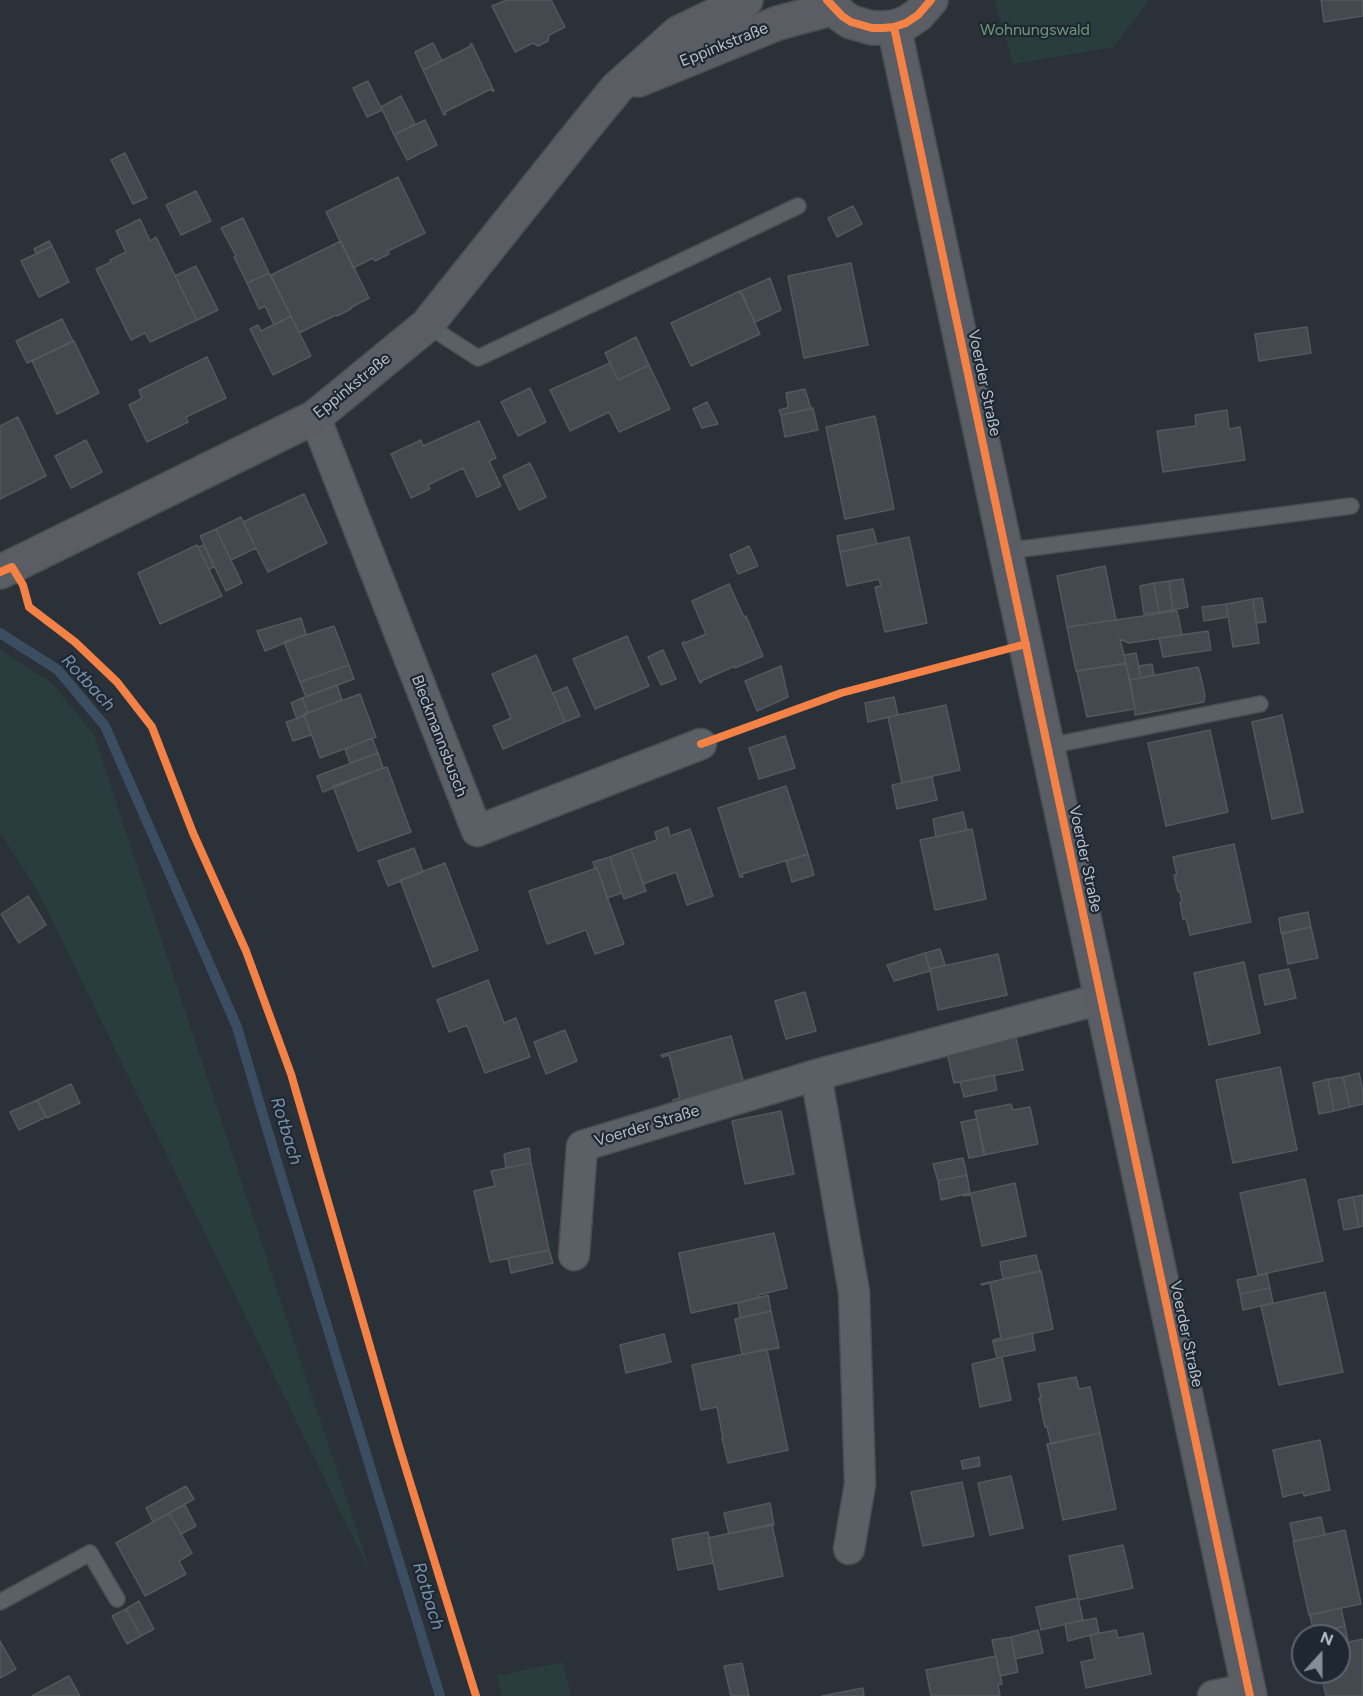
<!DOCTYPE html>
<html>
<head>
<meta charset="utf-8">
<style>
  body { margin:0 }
  #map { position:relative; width:1363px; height:1696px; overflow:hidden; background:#2b3138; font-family:Figtree,sans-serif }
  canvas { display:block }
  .north { position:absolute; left:1291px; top:1624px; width:60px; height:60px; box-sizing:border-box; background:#1f2832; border:2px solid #5b646e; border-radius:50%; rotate:21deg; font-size:16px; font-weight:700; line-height:24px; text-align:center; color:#b6bec8 }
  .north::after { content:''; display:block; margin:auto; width:21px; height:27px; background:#858d96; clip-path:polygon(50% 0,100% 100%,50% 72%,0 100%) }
</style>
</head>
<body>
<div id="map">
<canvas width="1363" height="1696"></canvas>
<div class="north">N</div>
</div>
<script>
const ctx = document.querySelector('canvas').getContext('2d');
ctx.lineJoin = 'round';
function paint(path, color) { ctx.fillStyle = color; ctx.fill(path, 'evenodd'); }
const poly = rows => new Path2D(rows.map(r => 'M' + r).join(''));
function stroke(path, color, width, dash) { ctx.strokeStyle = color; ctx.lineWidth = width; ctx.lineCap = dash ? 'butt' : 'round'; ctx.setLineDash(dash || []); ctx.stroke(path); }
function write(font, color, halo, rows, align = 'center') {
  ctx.font = font + ' Figtree,sans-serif'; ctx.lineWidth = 4.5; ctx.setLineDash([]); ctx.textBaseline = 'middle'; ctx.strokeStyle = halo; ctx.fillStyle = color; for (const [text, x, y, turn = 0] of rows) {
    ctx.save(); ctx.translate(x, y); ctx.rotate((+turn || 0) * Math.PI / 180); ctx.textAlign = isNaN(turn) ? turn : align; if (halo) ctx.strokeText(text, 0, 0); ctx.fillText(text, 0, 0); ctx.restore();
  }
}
paint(poly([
  [995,0,1149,0,1113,47,1013,64],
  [0,650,52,683,94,735,371,1574,39,893,0,832],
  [563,1662,571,1696,502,1696,497,1676]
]), '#293d3e');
stroke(poly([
  [0,633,58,670,105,726,237,1027,276,1159,440,1696]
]), '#3a4d61', 10);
const building = poly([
  [506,0,551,0,565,27,549,35,548,41,538,46,533,43,515,52,492,6,506,0],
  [1321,0,1363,0,1363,16,1324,22,1321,0],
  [433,43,442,61,423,70,415,52,433,43],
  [470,44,472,44,494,91,492,91,491,89,445,112,446,114,444,115,423,70,471,46,470,44],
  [368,81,382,110,367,117,353,88,368,81],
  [401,96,415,124,394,135,381,107,401,96],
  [425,120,437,145,407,160,394,135,425,120],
  [125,153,147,198,133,204,111,160,125,153],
  [398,177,425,233,388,251,389,254,375,261,373,258,353,268,326,212,398,177],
  [196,191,211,221,181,235,166,205,196,191],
  [853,206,862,224,837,237,828,218,853,206],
  [243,218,269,273,247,283,234,257,236,256,221,228,243,218],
  [140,219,150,241,156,237,197,320,150,342,145,333,131,340,96,269,111,262,110,260,126,252,116,231,140,219],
  [49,241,52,246,37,254,34,249,49,241],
  [341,241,369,298,350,308,351,309,337,316,336,315,299,333,271,275,341,241],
  [52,246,69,282,39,297,21,261,52,246],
  [851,263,868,345,804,358,788,276,851,263],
  [196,266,218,310,197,320,175,276,196,266],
  [269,273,291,316,274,325,265,306,259,309,247,283,269,273],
  [770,278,781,310,755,322,741,291,770,278],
  [740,291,760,334,691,366,671,323,740,291],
  [291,316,311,356,273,375,250,329,258,325,261,331,291,316],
  [62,319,73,341,27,363,16,341,62,319],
  [1307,327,1311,353,1259,361,1255,334,1307,327],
  [636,337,649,365,618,380,605,353,636,337],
  [74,341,99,393,57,414,32,361,74,341],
  [207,357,226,398,186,417,188,422,147,442,129,405,142,398,139,390,207,357],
  [610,363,618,380,649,365,670,409,619,432,609,412,570,431,550,390,610,363],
  [530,388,546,422,518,436,501,402,530,388],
  [805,389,811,409,781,415,779,410,787,408,788,406,786,393,805,389],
  [707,402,718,424,702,428,693,409,707,402],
  [813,408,818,430,785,437,781,415,813,408],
  [1227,410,1229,429,1240,427,1245,460,1163,472,1157,431,1196,426,1195,415,1227,410],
  [875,416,894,509,845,519,826,427,875,416],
  [18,417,46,476,0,499,0,426,18,417],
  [479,421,496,458,489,461,501,486,477,497,463,468,428,485,430,489,411,498,391,454,421,440,423,446,479,421],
  [86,440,102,472,71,488,55,456,86,440],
  [530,463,546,497,519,510,503,476,530,463],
  [304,494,327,543,268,572,243,522,304,494],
  [241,517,256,548,231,560,216,529,241,517],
  [216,529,242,583,226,591,200,536,216,529],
  [873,529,877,544,840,552,837,536,873,529],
  [909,537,927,623,885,632,875,587,881,586,879,579,847,586,840,552,909,537],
  [197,545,222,596,160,624,138,573,197,545],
  [204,545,214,567,209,569,198,547,204,545],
  [749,546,758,566,738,574,730,555,749,546],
  [1105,566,1116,620,1067,627,1057,576,1105,566],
  [1183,579,1188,607,1173,610,1169,581,1183,579],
  [1169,581,1173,610,1159,612,1154,583,1169,581],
  [1154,583,1159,612,1144,614,1140,586,1154,583],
  [729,584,744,617,746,616,763,656,735,668,735,666,701,681,702,682,700,683,682,643,685,642,685,643,706,634,692,601,729,584],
  [1262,598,1266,622,1256,623,1253,599,1262,598],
  [1253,599,1259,643,1233,647,1226,604,1253,599],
  [1226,604,1228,617,1204,621,1202,607,1226,604],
  [1177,611,1182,635,1129,643,1120,639,1126,663,1076,671,1067,627,1177,611],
  [301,618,306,634,265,651,257,631,301,618],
  [334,626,349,665,300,682,284,642,334,626],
  [1208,631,1211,650,1163,657,1159,638,1208,631],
  [627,636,649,686,595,709,573,659,627,636],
  [663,650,676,679,661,685,648,657,663,650],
  [1136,653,1141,678,1130,680,1124,655,1136,653],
  [536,655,565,722,503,749,493,726,511,718,492,674,536,655],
  [1126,664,1135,709,1087,717,1077,671,1126,664],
  [1152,664,1154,675,1141,678,1139,666,1152,664],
  [349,665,354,679,306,697,300,682,349,665],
  [781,666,788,697,757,711,745,681,781,666],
  [1198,667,1200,673,1205,696,1204,702,1135,715,1135,709,1130,680,1198,667],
  [337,685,342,700,308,713,302,698,337,685],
  [567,687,580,716,565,722,553,693,567,687],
  [360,694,376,737,320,758,304,714,360,694],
  [894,697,898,715,868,722,865,703,894,697],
  [302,698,308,713,297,719,291,703,302,698],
  [946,705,960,770,902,783,888,717,946,705],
  [1282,715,1303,812,1272,819,1252,722,1282,715],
  [305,716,311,735,293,741,286,722,305,716],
  [1210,730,1228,812,1166,826,1148,743,1210,730],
  [785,736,795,768,759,779,749,748,785,736],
  [372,738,378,753,350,763,345,749,372,738],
  [378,753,383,768,323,792,317,776,378,753],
  [387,767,411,832,358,851,333,786,387,767],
  [932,777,937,800,897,809,892,785,932,777],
  [786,786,808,854,742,874,743,877,740,877,718,808,786,786],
  [963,812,967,830,936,837,933,819,963,812],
  [668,827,670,836,690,829,713,896,687,905,676,872,643,884,631,849,657,840,655,832,668,827],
  [972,829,986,899,935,910,920,840,972,829],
  [1234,844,1251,922,1190,935,1186,918,1183,919,1180,902,1182,902,1180,891,1178,892,1174,875,1177,875,1173,857,1234,844],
  [414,848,423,872,388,886,378,861,414,848],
  [631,849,646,891,624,899,610,857,631,849],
  [808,854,814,875,792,882,786,861,808,854],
  [610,857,622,893,607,898,597,868,595,869,593,862,610,857],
  [445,863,478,950,433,967,400,880,445,863],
  [597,868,624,944,595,954,586,930,547,944,529,891,597,868],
  [28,896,46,925,19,943,1,914,28,896],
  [1308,912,1311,927,1281,933,1279,918,1308,912],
  [1311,927,1318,958,1288,964,1282,934,1311,927],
  [940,949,945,965,930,969,925,953,940,949],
  [925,953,930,971,894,981,887,965,925,953],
  [998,954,1007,995,938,1010,930,969,998,954],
  [1244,962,1260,1033,1209,1045,1194,973,1244,962],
  [1289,969,1296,998,1265,1005,1259,975,1289,969],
  [488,980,504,1023,516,1018,530,1057,485,1073,467,1025,449,1032,437,1000,488,980],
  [805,992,816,1031,786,1039,775,1001,805,992],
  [565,1030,577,1061,546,1074,534,1042,565,1030],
  [731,1036,744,1084,674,1103,673,1100,680,1098,669,1055,662,1057,661,1055,731,1036],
  [1016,1038,1023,1070,954,1083,947,1052,1016,1038],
  [1280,1067,1297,1150,1233,1163,1216,1080,1280,1067],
  [1359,1073,1363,1091,1363,1104,1350,1107,1343,1077,1359,1073],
  [994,1075,997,1090,964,1097,960,1082,994,1075],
  [1343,1077,1350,1107,1334,1111,1328,1079,1343,1077],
  [1328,1079,1334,1111,1319,1114,1313,1083,1328,1079],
  [71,1084,80,1103,47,1118,37,1100,71,1084],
  [37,1100,46,1117,19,1130,10,1112,37,1100],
  [1011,1104,1013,1110,1030,1107,1038,1144,984,1155,975,1111,1011,1104],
  [781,1111,794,1174,745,1184,732,1121,781,1111],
  [977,1119,985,1155,969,1158,961,1122,977,1119],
  [529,1148,531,1163,506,1168,504,1154,529,1148],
  [963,1158,967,1175,938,1181,933,1164,963,1158],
  [531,1163,549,1250,490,1262,474,1191,495,1186,491,1171,531,1163],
  [967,1175,970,1193,941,1200,938,1181,967,1175],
  [1305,1179,1323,1261,1258,1275,1240,1193,1305,1179],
  [1015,1183,1026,1236,982,1246,971,1195,963,1196,963,1195,1015,1183],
  [1363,1195,1363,1226,1359,1227,1353,1197,1363,1195],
  [1353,1197,1359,1227,1344,1230,1338,1200,1353,1197],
  [774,1233,787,1288,758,1295,759,1298,691,1313,679,1253,774,1233],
  [549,1250,553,1263,511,1273,508,1258,549,1250],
  [1036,1255,1040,1271,1003,1279,1000,1262,1036,1255],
  [1041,1271,1053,1329,993,1342,993,1340,1001,1338,990,1283,982,1285,981,1284,1041,1271],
  [1267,1274,1270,1288,1240,1294,1237,1280,1267,1274],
  [1270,1288,1273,1303,1243,1310,1240,1294,1270,1288],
  [1325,1292,1343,1372,1279,1385,1261,1306,1325,1292],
  [768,1295,771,1311,740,1318,738,1303,768,1295],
  [771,1311,779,1348,742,1354,735,1319,771,1311],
  [1032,1333,1035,1350,997,1358,993,1342,1032,1333],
  [664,1334,671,1362,626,1373,620,1345,664,1334],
  [767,1349,788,1450,728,1463,722,1438,723,1438,717,1407,701,1410,692,1365,767,1349],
  [1002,1357,1011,1400,980,1407,972,1364,1002,1357],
  [1076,1377,1079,1389,1090,1387,1100,1433,1051,1444,1047,1427,1045,1427,1039,1398,1041,1397,1038,1384,1076,1377],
  [1100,1433,1116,1509,1063,1520,1047,1444,1100,1433],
  [1320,1440,1330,1490,1304,1496,1303,1492,1283,1497,1273,1450,1320,1440],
  [979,1457,980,1466,963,1469,961,1461,979,1457],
  [1011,1476,1023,1528,990,1535,978,1483,1011,1476],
  [962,1482,974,1536,923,1546,911,1492,962,1482],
  [186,1486,194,1499,153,1522,146,1508,186,1486],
  [770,1503,774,1525,729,1534,724,1513,770,1503],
  [185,1505,196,1526,181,1534,169,1513,185,1505],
  [169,1513,192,1553,179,1561,186,1574,145,1596,116,1543,169,1513],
  [1321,1517,1325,1535,1294,1541,1290,1523,1321,1517],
  [772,1524,783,1576,719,1590,708,1538,772,1524],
  [1345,1530,1361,1604,1309,1615,1293,1542,1345,1530],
  [708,1532,713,1563,678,1570,672,1539,708,1532],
  [1123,1545,1133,1588,1078,1600,1069,1556,1123,1545],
  [1078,1598,1083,1620,1041,1630,1036,1607,1078,1598],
  [139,1601,154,1629,141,1636,126,1609,139,1601],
  [1341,1608,1345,1626,1314,1633,1310,1615,1341,1608],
  [126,1609,141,1636,127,1644,112,1616,126,1609],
  [1096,1618,1099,1633,1068,1641,1065,1624,1096,1618],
  [1345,1626,1348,1642,1339,1644,1339,1636,1315,1636,1314,1633,1345,1626],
  [1038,1630,1043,1653,1015,1659,1011,1637,1038,1630],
  [1116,1630,1118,1638,1143,1633,1151,1674,1086,1688,1081,1662,1095,1659,1090,1635,1116,1630],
  [1011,1637,1018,1672,1000,1676,992,1640,1011,1637],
  [1363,1639,1363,1696,1326,1696,1321,1672,1339,1672,1339,1644,1363,1639],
  [0,1641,16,1669,0,1678,0,1641],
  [996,1656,1002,1684,998,1685,1000,1696,931,1696,926,1670,996,1656],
  [742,1663,749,1696,731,1696,724,1666,742,1663],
  [69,1676,80,1696,32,1696,69,1676],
  [863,1688,864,1696,822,1696,863,1688]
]);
paint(building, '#43494e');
stroke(building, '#53585f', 1.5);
const lane = poly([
  [427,325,478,358,798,206],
  [1006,551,1351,506],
  [1048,746,1260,704],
  [0,1602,90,1553,117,1599]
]);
const street = poly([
  [315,417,477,831,701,744],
  [816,1075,854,1292,860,1484,849,1549],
  [574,1255,582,1146,816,1075,1101,999],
  [1213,1696,1248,1689]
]);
const secondary = poly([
  [827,0,842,16,851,22,872,28,883,28,894,27,906,23,918,15,931,0],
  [894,27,1250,1696],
  [638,80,778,23,834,8],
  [0,572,315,417,427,325,585,127,617,88,678,33,746,0]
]);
stroke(lane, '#494d53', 18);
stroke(street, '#494d53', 33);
stroke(secondary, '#494d53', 36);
stroke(lane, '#5b6066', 15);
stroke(street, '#5b6066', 30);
stroke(secondary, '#5a5e64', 33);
stroke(poly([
  [827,0,842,16,851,22,872,28,883,28,894,27,906,23,918,15,931,0],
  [894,27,1250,1696],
  [0,572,12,567,23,585,29,607,75,642,117,682,152,727,193,833,246,951,291,1074,398,1443,476,1696],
  [701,744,841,693,1026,644]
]), '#f48246', 8);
write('16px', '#6e9875', '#1f2832', [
  ["Wohnungswald",1035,30]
]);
write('16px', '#b6bec8', '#1f2832', [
  ["Eppinkstraße",724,45,-22],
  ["Voerder Straße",984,383,78],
  ["Eppinkstraße",352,386,-39],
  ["Bleckmannsbusch",439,736,69],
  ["Voerder Straße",1085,859,78],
  ["Voerder Straße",647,1126,-17],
  ["Voerder Straße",1186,1334,78]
]);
write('italic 18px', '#7891aa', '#1f2832', [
  ["Rotbach",88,683,47],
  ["Rotbach",286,1131,73],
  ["Rotbach",428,1596,73]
]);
</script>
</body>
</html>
